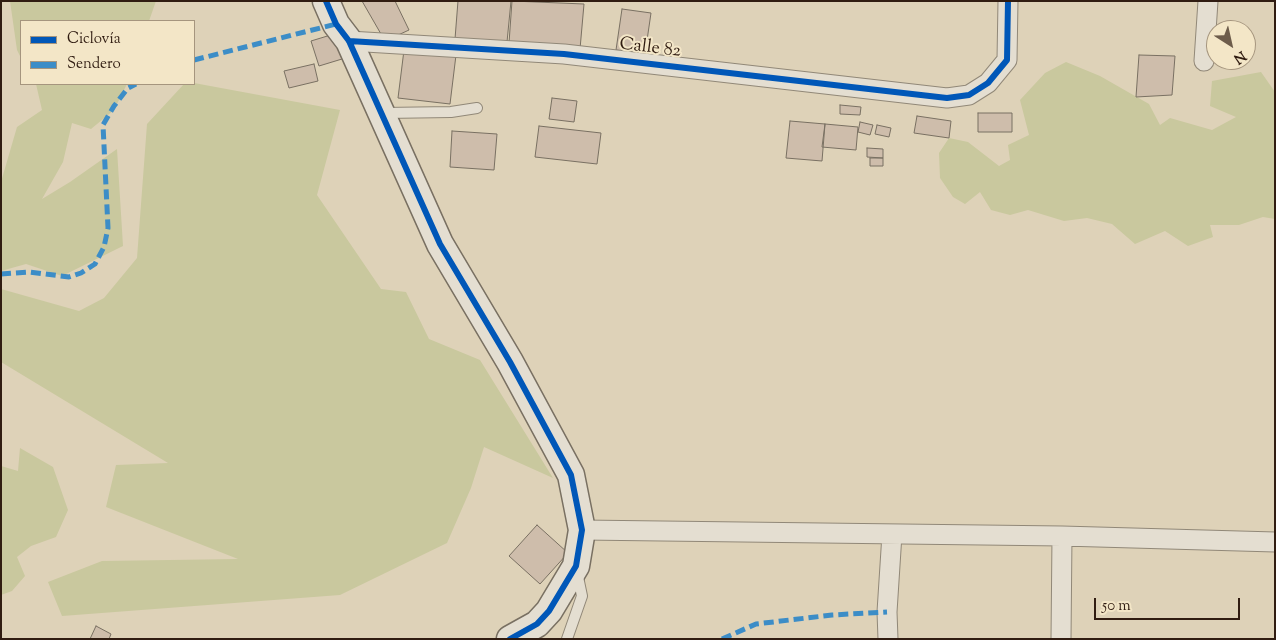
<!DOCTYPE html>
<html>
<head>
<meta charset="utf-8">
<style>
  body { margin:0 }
  #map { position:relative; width:1276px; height:640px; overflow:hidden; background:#ded2b8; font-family:"Sorts Mill Goudy",serif }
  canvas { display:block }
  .frame { position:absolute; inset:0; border:2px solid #301c11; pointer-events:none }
  .legend { position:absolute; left:20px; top:20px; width:175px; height:65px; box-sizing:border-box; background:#f3e6c7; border:1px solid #a5957e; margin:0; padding:6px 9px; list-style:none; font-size:15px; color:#301c11 }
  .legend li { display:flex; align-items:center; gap:10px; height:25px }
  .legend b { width:25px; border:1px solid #a5957e }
  .north { position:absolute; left:1206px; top:20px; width:50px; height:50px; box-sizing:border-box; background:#f3e6c7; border:1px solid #a5957e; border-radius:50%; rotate:145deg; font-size:14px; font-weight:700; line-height:20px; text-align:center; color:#301c11 }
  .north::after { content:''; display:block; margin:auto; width:18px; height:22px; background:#6d5c4b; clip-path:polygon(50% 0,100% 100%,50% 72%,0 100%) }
  .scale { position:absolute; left:1094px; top:598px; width:146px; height:22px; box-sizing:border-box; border:2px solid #301c11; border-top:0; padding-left:6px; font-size:15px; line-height:18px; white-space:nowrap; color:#301c11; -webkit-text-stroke:4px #f3e6c7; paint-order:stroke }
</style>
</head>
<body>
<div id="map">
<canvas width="1276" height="640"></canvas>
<div class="frame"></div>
<ul class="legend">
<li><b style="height:6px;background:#0057b8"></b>Ciclovía</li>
<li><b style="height:6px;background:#3c8dc7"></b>Sendero</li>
</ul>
<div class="north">N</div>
<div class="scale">50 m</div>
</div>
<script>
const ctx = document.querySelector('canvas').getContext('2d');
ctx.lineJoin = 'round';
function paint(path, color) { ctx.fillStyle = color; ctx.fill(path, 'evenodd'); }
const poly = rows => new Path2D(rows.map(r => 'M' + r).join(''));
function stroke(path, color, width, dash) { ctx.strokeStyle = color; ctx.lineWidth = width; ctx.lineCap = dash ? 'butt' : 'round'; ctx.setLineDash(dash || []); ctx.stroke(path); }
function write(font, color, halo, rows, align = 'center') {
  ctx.font = font + ' "Sorts Mill Goudy",serif'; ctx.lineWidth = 4; ctx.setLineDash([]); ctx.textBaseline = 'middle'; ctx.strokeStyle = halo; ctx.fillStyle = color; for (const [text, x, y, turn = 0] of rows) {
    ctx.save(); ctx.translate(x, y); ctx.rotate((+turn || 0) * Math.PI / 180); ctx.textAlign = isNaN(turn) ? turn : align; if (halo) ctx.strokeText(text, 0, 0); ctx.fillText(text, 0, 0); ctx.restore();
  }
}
paint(poly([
  [10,1,156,1,149,21,21,21,21,58,17,50],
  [1066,62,1100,76,1149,104,1160,125,1170,118,1212,130,1236,117,1210,106,1212,81,1261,72,1275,92,1275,219,1263,217,1239,225,1210,225,1213,237,1188,246,1165,231,1135,244,1112,224,1087,218,1064,221,1028,210,1010,215,991,210,980,192,965,204,953,197,940,178,939,153,949,138,968,142,999,166,1010,160,1008,145,1029,135,1020,100,1045,73],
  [194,83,340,110,317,195,381,289,406,292,429,339,480,360,553,478,484,447,471,488,447,543,340,595,62,616,48,582,102,561,238,559,106,507,116,465,168,463,1,362,1,289,79,311,104,298,137,258,147,124,184,84],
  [36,84,127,84,114,110,91,129,72,123,63,162,42,199,70,182,117,149,123,246,62,276,26,264,1,271,1,182,17,127,42,110],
  [20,448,53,467,68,510,56,537,31,546,17,557,25,576,12,591,1,595,1,466,18,471]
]), '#c9c89e');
const building = poly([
  [362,1,395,1,409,30,385,41,362,1],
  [458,1,511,1,507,42,455,39,458,1],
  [512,1,584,4,580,49,509,43,512,1],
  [622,9,651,13,645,54,616,50,622,9],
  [334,34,342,59,319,66,311,41,334,34],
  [404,50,456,55,450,104,398,98,404,50],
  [1139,55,1175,56,1172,95,1136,97,1139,55],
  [314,64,318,81,289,88,284,71,314,64],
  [552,98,577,101,574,122,549,119,552,98],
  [840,105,861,107,860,115,840,114,840,105],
  [978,113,1012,113,1012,132,978,132,978,113],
  [917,116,951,121,949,138,914,133,917,116],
  [790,121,825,124,822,161,786,158,790,121],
  [860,122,873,125,870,135,858,132,860,122],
  [825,124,858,127,856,150,822,147,825,124],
  [877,125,891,128,889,137,875,134,877,125],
  [539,126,601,133,597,164,535,157,539,126],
  [452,131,497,134,494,170,450,167,452,131],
  [867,148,883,149,883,158,867,157,867,148],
  [870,158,883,158,883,166,870,166,870,158],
  [537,525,568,553,540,584,509,556,537,525],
  [96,626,111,634,109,639,90,639,96,626]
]);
paint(building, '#cebdab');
stroke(building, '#797062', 1);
const lane = poly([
  [384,113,451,112,477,108],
  [567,639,582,596,577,572]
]);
const street = poly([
  [349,41,564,54,947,98,969,95,988,83,1007,60,1008,1],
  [1204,61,1208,1],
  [582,530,1062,536,1275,542],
  [888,639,887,612,892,534],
  [1061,639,1062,536]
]);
const secondary = poly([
  [326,1,336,24,349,41,440,244,510,362,571,475,582,530,576,566,549,611,537,624,510,639]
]);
stroke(lane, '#918878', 12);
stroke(street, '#918878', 21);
stroke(secondary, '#797062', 29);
stroke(lane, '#e4ded1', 10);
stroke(street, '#e4ded1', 19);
stroke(secondary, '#e4ded1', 26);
stroke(poly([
  [194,60,336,24],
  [1,274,29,272,69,277,81,273,95,264,104,247,108,228,103,125,114,106,128,88,136,84],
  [722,639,756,624,832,615,887,612]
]), '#3c8dc7', 5, [10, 5]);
stroke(poly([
  [326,1,336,24,349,41,440,244,510,362,571,475,582,530,576,566,549,611,537,624,510,639],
  [349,41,564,54,947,98,969,95,988,83,1007,60,1008,1]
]), '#0057b8', 6);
write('18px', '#301c11', '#f3e6c7', [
  ["Calle 82",650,49,7]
]);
</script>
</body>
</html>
